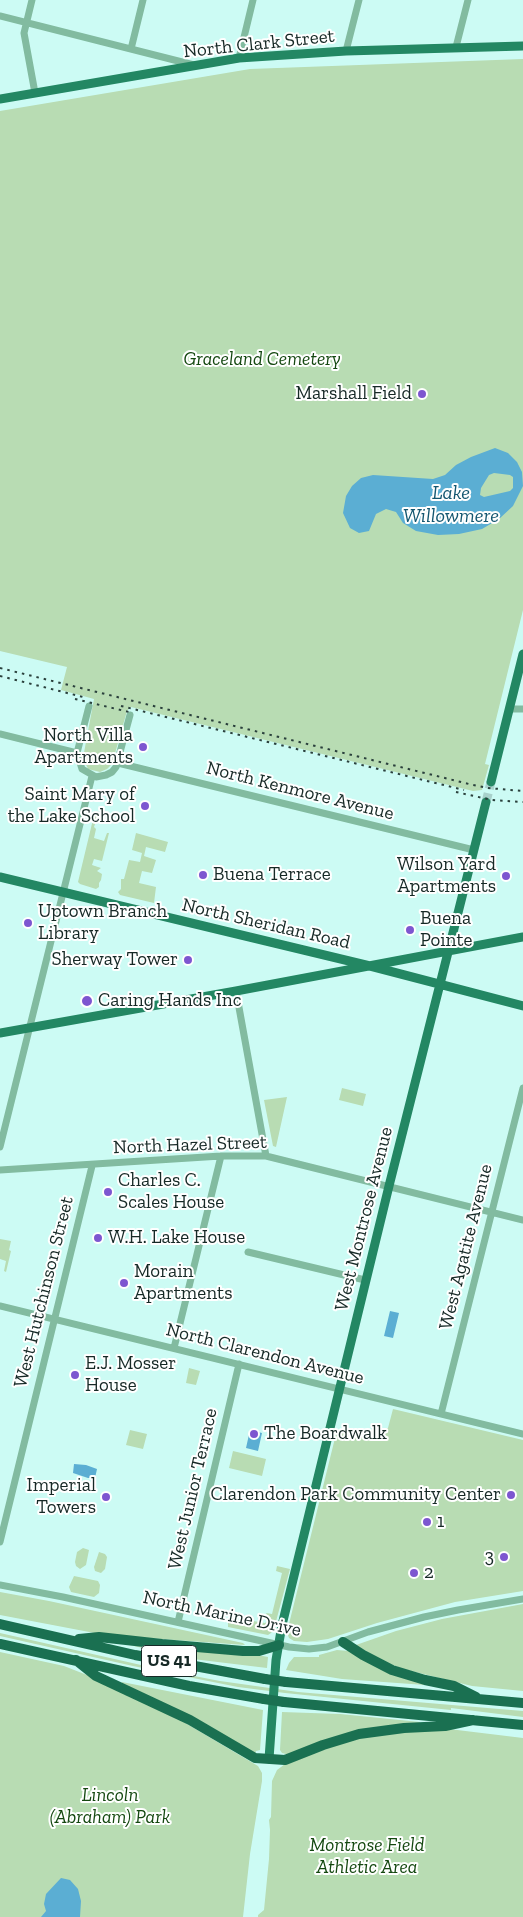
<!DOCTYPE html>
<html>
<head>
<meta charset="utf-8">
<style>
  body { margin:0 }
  canvas { display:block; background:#ccfbf4 }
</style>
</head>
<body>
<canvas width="523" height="1917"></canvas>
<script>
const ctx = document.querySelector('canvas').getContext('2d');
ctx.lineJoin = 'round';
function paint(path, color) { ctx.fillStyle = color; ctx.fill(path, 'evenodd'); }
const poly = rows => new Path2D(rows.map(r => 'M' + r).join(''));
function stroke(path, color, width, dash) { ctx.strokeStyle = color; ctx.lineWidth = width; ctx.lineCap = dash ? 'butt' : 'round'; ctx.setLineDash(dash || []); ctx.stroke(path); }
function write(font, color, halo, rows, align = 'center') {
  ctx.font = font + ' "Zilla Slab",serif'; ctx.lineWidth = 4; ctx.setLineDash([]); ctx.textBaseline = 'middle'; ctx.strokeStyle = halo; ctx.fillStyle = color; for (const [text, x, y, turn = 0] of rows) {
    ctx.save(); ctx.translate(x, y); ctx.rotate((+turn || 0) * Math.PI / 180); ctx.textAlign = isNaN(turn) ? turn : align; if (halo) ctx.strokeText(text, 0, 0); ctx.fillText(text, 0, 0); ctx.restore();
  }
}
paint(poly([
  [523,59,523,610,485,764,489,765,482,790,473,791,131,707,127,711,112,764,107,769,100,772,88,769,83,758,94,699,61,690,67,667,0,651,0,111,250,69],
  [95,811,99,812,94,827,96,829,94,838,104,841,107,833,109,833,102,861,94,859,92,865,101,868,97,871,102,874,101,880,99,883,99,887,96,889,80,884,78,882],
  [136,833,168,842,165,852,146,847,144,856,156,860,152,873,142,871,139,883,156,887,154,903,120,895,118,892,121,889,121,879,124,879,129,860,140,862,142,853,132,850],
  [342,1088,366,1094,363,1106,339,1100],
  [287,1097,276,1147,273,1146,264,1100],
  [0,1239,11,1241,9,1250,11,1251,6,1272,4,1271,6,1261,0,1259],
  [189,1368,200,1371,196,1385,186,1383],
  [393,1409,523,1440,523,1591,455,1602,377,1623,328,1639,307,1642,294,1641,289,1638,287,1632,337,1430,381,1441,384,1428,388,1428],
  [130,1430,147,1434,143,1449,126,1445],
  [233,1451,266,1459,262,1476,229,1468],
  [83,1548,89,1550,86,1565,80,1569,76,1566,75,1562,77,1552],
  [99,1552,105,1554,107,1557,105,1569,101,1573,95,1571,94,1567],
  [277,1566,290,1569,274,1629,271,1633,268,1635,228,1627,228,1618,242,1621,252,1620,253,1621,265,1623,269,1620,266,1613,272,1614,282,1573,276,1571],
  [74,1576,98,1581,100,1585,99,1593,94,1597,71,1592,69,1587],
  [0,1592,49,1601,243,1643,245,1645,105,1635,0,1615],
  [523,1604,523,1691,472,1686,403,1669,380,1660,356,1645,396,1631,442,1619],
  [0,1633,163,1670,220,1681,298,1692,523,1711,523,1717,451,1708,451,1710,285,1693,238,1687,133,1666,0,1636],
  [129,1645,263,1656,268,1657,267,1668,193,1659],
  [337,1650,349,1651,425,1685,342,1679,286,1670,289,1663,294,1657,319,1657,319,1655],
  [0,1652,64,1666,92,1677,172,1715,258,1766,262,1773,262,1781,250,1854,243,1917,0,1917],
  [122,1682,263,1710,260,1750,256,1751,255,1754,122,1683],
  [282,1712,340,1714,420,1722,420,1724,286,1756,286,1754,282,1753,280,1750],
  [449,1729,523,1738,523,1917,258,1917,258,1915,264,1910,269,1859,270,1830,269,1820,271,1817,272,1781,277,1770,285,1764,317,1751,354,1739,403,1731]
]), '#b8dcb3');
paint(poly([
  [495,448,508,453,517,462,522,472,523,486,513,506,499,519,482,529,459,534,438,535,416,531,403,523,396,512,386,509,376,514,369,531,359,533,350,528,343,513,346,496,352,486,361,478,373,475,433,479,445,475,456,465,471,457],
  [494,473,510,475,513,477,513,488,510,491,484,497,480,495,481,488,489,475],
  [390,1311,399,1313,393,1338,384,1336],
  [250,1430,262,1433,258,1451,246,1448],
  [74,1464,86,1465,97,1469,95,1478,88,1478,73,1473],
  [61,1878,70,1880,78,1889,81,1901,80,1917,41,1917,46,1911,44,1904,46,1894]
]), '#5baed3');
stroke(poly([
  [486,802,491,782]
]), '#a8d1cb', 9, [9, 4.5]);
stroke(poly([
  [32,0,24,33,35,93],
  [0,16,194,65],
  [456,47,468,0],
  [131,49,143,0],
  [346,51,359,0],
  [239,58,253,0],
  [89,706,77,753,82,769,96,777,106,775,112,772,116,767,130,715],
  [509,709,523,709],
  [0,734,77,753],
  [118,763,474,850],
  [236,991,266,1156],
  [0,1147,92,776],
  [0,1170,221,1156,266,1156,523,1220],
  [248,1252,365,1280],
  [0,1306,523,1434],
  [174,1348,221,1156],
  [441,1414,523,1088],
  [0,1542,92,1166],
  [0,1585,63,1597,289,1647,309,1649,327,1647,368,1632,424,1617,458,1610,523,1599],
  [178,1622,239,1364]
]), '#82bba0', 7);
stroke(poly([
  [0,99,239,58,346,51,523,46],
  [491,782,523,654],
  [0,877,370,966,523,1006],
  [0,1033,236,991,523,937],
  [269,1759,276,1660,282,1625,389,1186,486,802]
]), '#238763', 9);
stroke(poly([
  [0,1624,135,1655,265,1679],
  [79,1639,99,1637,162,1644,243,1651,259,1651,279,1645],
  [343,1642,363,1655,392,1670,425,1680,454,1686,476,1697],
  [0,1644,189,1686,264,1699],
  [76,1660,96,1676,190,1720,255,1758,285,1760,323,1745,359,1734,404,1728,445,1726,473,1720],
  [286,1682,523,1703],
  [284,1702,523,1725]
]), '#1a7051', 10);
stroke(poly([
  [0,668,469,784,488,788,523,791],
  [0,676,83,697],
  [75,699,129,712],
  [121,706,464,790],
  [456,792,492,800,523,802]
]), '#2a403c', 2, [2.5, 5]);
stroke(poly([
  [265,1679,286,1682],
  [264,1699,284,1702]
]), '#1a7051', 10);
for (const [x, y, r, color] of [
  [422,394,5,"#7d56d0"],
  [143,747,5,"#7d56d0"],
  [145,806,5,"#7d56d0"],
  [203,875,5,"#7d56d0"],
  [506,876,5,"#7d56d0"],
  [28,923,5,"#7d56d0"],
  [410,930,5,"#7d56d0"],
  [188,960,5,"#7d56d0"],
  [87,1001,6,"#7d56d0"],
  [108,1192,5,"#7d56d0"],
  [98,1238,5,"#7d56d0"],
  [124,1283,5,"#7d56d0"],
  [75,1375,5,"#7d56d0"],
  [254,1434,5,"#7d56d0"],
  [511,1495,5,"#7d56d0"],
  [106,1497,5,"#7d56d0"],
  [427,1522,5,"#7d56d0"],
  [504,1557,5,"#7d56d0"],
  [414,1573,5,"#7d56d0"]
]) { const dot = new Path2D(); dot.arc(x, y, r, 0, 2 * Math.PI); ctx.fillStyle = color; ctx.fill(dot); stroke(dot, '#fff', 2); }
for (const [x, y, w] of [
  [169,1661,55]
]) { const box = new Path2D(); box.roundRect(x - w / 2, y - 15.5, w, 31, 4); ctx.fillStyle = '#fff'; ctx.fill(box); stroke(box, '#162926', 1); }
write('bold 18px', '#162926', null, [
  ["US 41",169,1661]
]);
write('19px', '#162926', '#fff', [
  ["North Clark Street",259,44,-6],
  ["North Kenmore Avenue",300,791,14],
  ["North Sheridan Road",266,924,13],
  ["North Hazel Street",190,1145,-2],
  ["West Montrose Avenue",364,1219,-76],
  ["West Agatite Avenue",466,1247,-76],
  ["West Hutchinson Street",44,1292,-76],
  ["North Clarendon Avenue",265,1354,14],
  ["West Junior Terrace",193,1489,-77],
  ["North Marine Drive",222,1614,12]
]);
write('italic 19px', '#144810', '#fff', [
  ["Graceland Cemetery",262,360],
  ["Lincoln",110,1796],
  ["(Abraham) Park",110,1818],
  ["Montrose Field",367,1846],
  ["Athletic Area",367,1868]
]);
write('19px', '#162926', '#fff', [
  ["Marshall Field",412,394,"right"],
  ["North Villa",133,736,"right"],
  ["Apartments",133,758,"right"],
  ["Saint Mary of",135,795,"right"],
  ["the Lake School",135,817,"right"],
  ["Wilson Yard",496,865,"right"],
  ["Apartments",496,887,"right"],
  ["Buena Terrace",213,875],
  ["Uptown Branch",38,912],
  ["Library",38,934],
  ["Buena",420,919],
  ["Pointe",420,941],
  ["Sherway Tower",178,960,"right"],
  ["Caring Hands Inc",98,1001],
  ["Charles C.",118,1181],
  ["Scales House",118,1203],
  ["W.H. Lake House",108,1238],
  ["Morain",134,1272],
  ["Apartments",134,1294],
  ["E.J. Mosser",85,1364],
  ["House",85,1386],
  ["The Boardwalk",264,1434],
  ["Imperial",96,1486,"right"],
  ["Towers",96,1508,"right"],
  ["Clarendon Park Community Center",501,1495,"right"],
  ["1",437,1522],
  ["3",494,1557,"right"],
  ["2",424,1573]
], 'left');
write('italic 20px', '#135670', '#fff', [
  ["Lake",451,493],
  ["Willowmere",451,516]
]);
</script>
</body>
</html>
